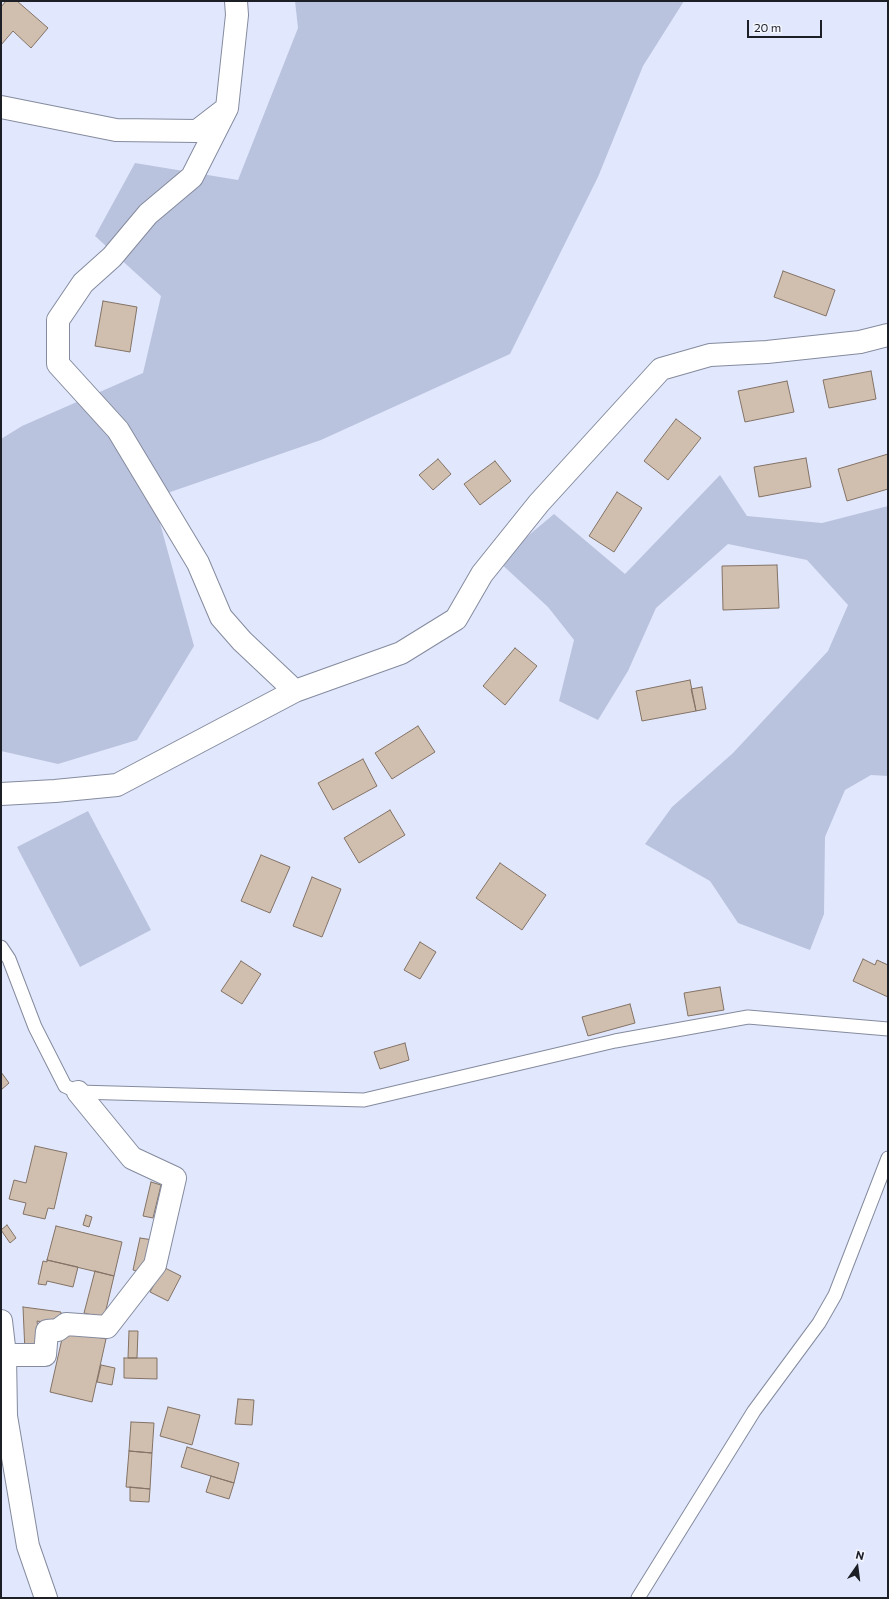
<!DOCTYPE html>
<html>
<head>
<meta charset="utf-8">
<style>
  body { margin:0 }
  #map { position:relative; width:889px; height:1599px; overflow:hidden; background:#e1e8fd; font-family:Commissioner,sans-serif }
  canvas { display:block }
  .frame { position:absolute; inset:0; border:2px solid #1d1f27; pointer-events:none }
  .north { position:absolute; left:837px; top:1547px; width:40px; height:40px; -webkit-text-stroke:3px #f3f6fe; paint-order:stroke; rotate:14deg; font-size:11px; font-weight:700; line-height:16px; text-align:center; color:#1d1f27 }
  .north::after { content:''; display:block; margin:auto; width:14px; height:18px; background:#1d1f27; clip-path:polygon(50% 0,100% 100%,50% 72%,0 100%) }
  .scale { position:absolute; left:747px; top:20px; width:75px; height:18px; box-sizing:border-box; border:2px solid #1d1f27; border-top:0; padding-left:5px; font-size:12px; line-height:14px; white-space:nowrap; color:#1d1f27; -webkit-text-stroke:3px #f3f6fe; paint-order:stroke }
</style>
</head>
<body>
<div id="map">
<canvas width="889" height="1599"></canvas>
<div class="frame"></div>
<div class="north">N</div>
<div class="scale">20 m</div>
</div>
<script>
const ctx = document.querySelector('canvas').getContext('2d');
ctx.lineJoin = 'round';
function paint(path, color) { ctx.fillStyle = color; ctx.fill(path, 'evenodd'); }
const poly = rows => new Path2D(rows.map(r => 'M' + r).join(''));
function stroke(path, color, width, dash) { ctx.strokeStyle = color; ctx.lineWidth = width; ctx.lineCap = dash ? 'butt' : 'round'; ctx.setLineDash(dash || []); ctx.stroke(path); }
paint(poly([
  [295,1,684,1,643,66,598,177,510,354,321,440,153,498,194,646,137,740,58,764,1,751,1,439,22,426,143,373,161,296,95,236,135,163,238,180,298,28],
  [720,475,747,516,822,523,888,506,888,776,871,775,845,790,825,837,824,914,810,950,738,923,710,881,645,844,672,807,733,753,828,651,848,605,807,560,728,544,656,608,628,671,598,720,559,701,574,640,548,607,498,561,554,514,625,574],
  [88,811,151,930,80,967,17,847]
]), '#bac3de');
const building = poly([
  [6,1,17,1,48,28,31,48,13,31,1,45,1,7,6,1],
  [783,271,835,290,826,316,774,297,783,271],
  [103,301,137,307,130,352,95,346,103,301],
  [871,371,876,399,829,408,823,380,871,371],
  [787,381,794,412,745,422,738,391,787,381],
  [676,419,701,438,668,480,644,461,676,419],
  [888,454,888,489,847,501,838,469,888,454],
  [806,458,811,487,759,497,754,467,806,458],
  [438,459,451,474,433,490,419,475,438,459],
  [495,461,511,481,480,505,464,484,495,461],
  [617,492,642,508,614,552,589,536,617,492],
  [777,565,779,608,723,610,722,566,777,565],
  [515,648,537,666,505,705,483,686,515,648],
  [690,680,696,711,642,721,636,691,690,680],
  [702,687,706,709,696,711,691,689,702,687],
  [418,726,435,752,392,779,375,753,418,726],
  [363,759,377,786,333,810,318,783,363,759],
  [390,810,405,835,359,863,344,838,390,810],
  [261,855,290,867,270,913,241,901,261,855],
  [500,863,546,895,522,930,476,898,500,863],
  [312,877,341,889,322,937,293,926,312,877],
  [420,942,436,952,420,979,404,970,420,942],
  [863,959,875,965,877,960,888,965,888,997,853,981,863,959],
  [241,961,261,974,242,1004,221,991,241,961],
  [720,987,724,1010,688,1016,684,993,720,987],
  [630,1004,635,1023,588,1036,582,1017,630,1004],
  [405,1043,409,1060,380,1069,374,1052,405,1043],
  [1,1072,9,1083,1,1090,1,1072],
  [35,1146,67,1153,54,1209,48,1208,45,1219,23,1214,26,1203,9,1199,14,1180,26,1183,35,1146],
  [151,1182,161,1185,153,1218,143,1216,151,1182],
  [86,1215,92,1217,89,1227,83,1225,86,1215],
  [7,1225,16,1238,10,1243,1,1230,7,1225],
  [56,1226,122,1242,114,1276,47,1260,56,1226],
  [140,1238,153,1240,146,1273,133,1270,140,1238],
  [47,1260,78,1267,73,1287,47,1281,46,1285,38,1284,43,1261,47,1262,47,1260],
  [163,1267,181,1276,168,1301,150,1292,163,1267],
  [95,1271,114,1276,104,1318,84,1313,95,1271],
  [23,1307,61,1312,59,1325,37,1321,41,1351,25,1352,23,1307],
  [64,1330,106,1339,92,1402,50,1392,64,1330],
  [129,1331,138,1331,137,1358,128,1358,129,1331],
  [124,1358,157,1358,157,1379,124,1378,124,1358],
  [101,1365,115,1368,112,1385,97,1382,101,1365],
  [238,1399,254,1400,252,1425,235,1424,238,1399],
  [168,1407,200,1415,192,1445,160,1436,168,1407],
  [131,1422,154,1423,152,1453,129,1451,131,1422],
  [187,1447,239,1463,234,1483,181,1467,187,1447],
  [129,1451,152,1453,150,1489,126,1487,129,1451],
  [211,1476,234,1483,229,1499,206,1492,211,1476],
  [130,1487,150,1489,149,1502,130,1501,130,1487]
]);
paint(building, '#d0beaf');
stroke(building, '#837265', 1);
const lane = poly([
  [1,947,9,959,35,1027,65,1086,78,1092,364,1100,615,1041,748,1017,888,1029],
  [638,1598,754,1411,819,1323,835,1295,888,1158]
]);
const street = poly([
  [236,1,237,15,227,108,192,177,148,214,112,257,83,283,58,320,58,364,118,430,198,563,221,617,242,641,295,691],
  [1,107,116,130,197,131,223,111],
  [1,794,55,791,117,785,295,691,401,653,456,619,482,574,539,503,661,369,710,355,767,352,860,342,888,335],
  [1,1321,5,1355,6,1416,28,1546,46,1598],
  [5,1355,45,1355,47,1331,58,1330,66,1324,107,1327,155,1265,175,1178,132,1158,78,1092]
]);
stroke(lane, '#858b9e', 15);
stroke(street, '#858b9e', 24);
stroke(lane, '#fff', 13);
stroke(street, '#fff', 22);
</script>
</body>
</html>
